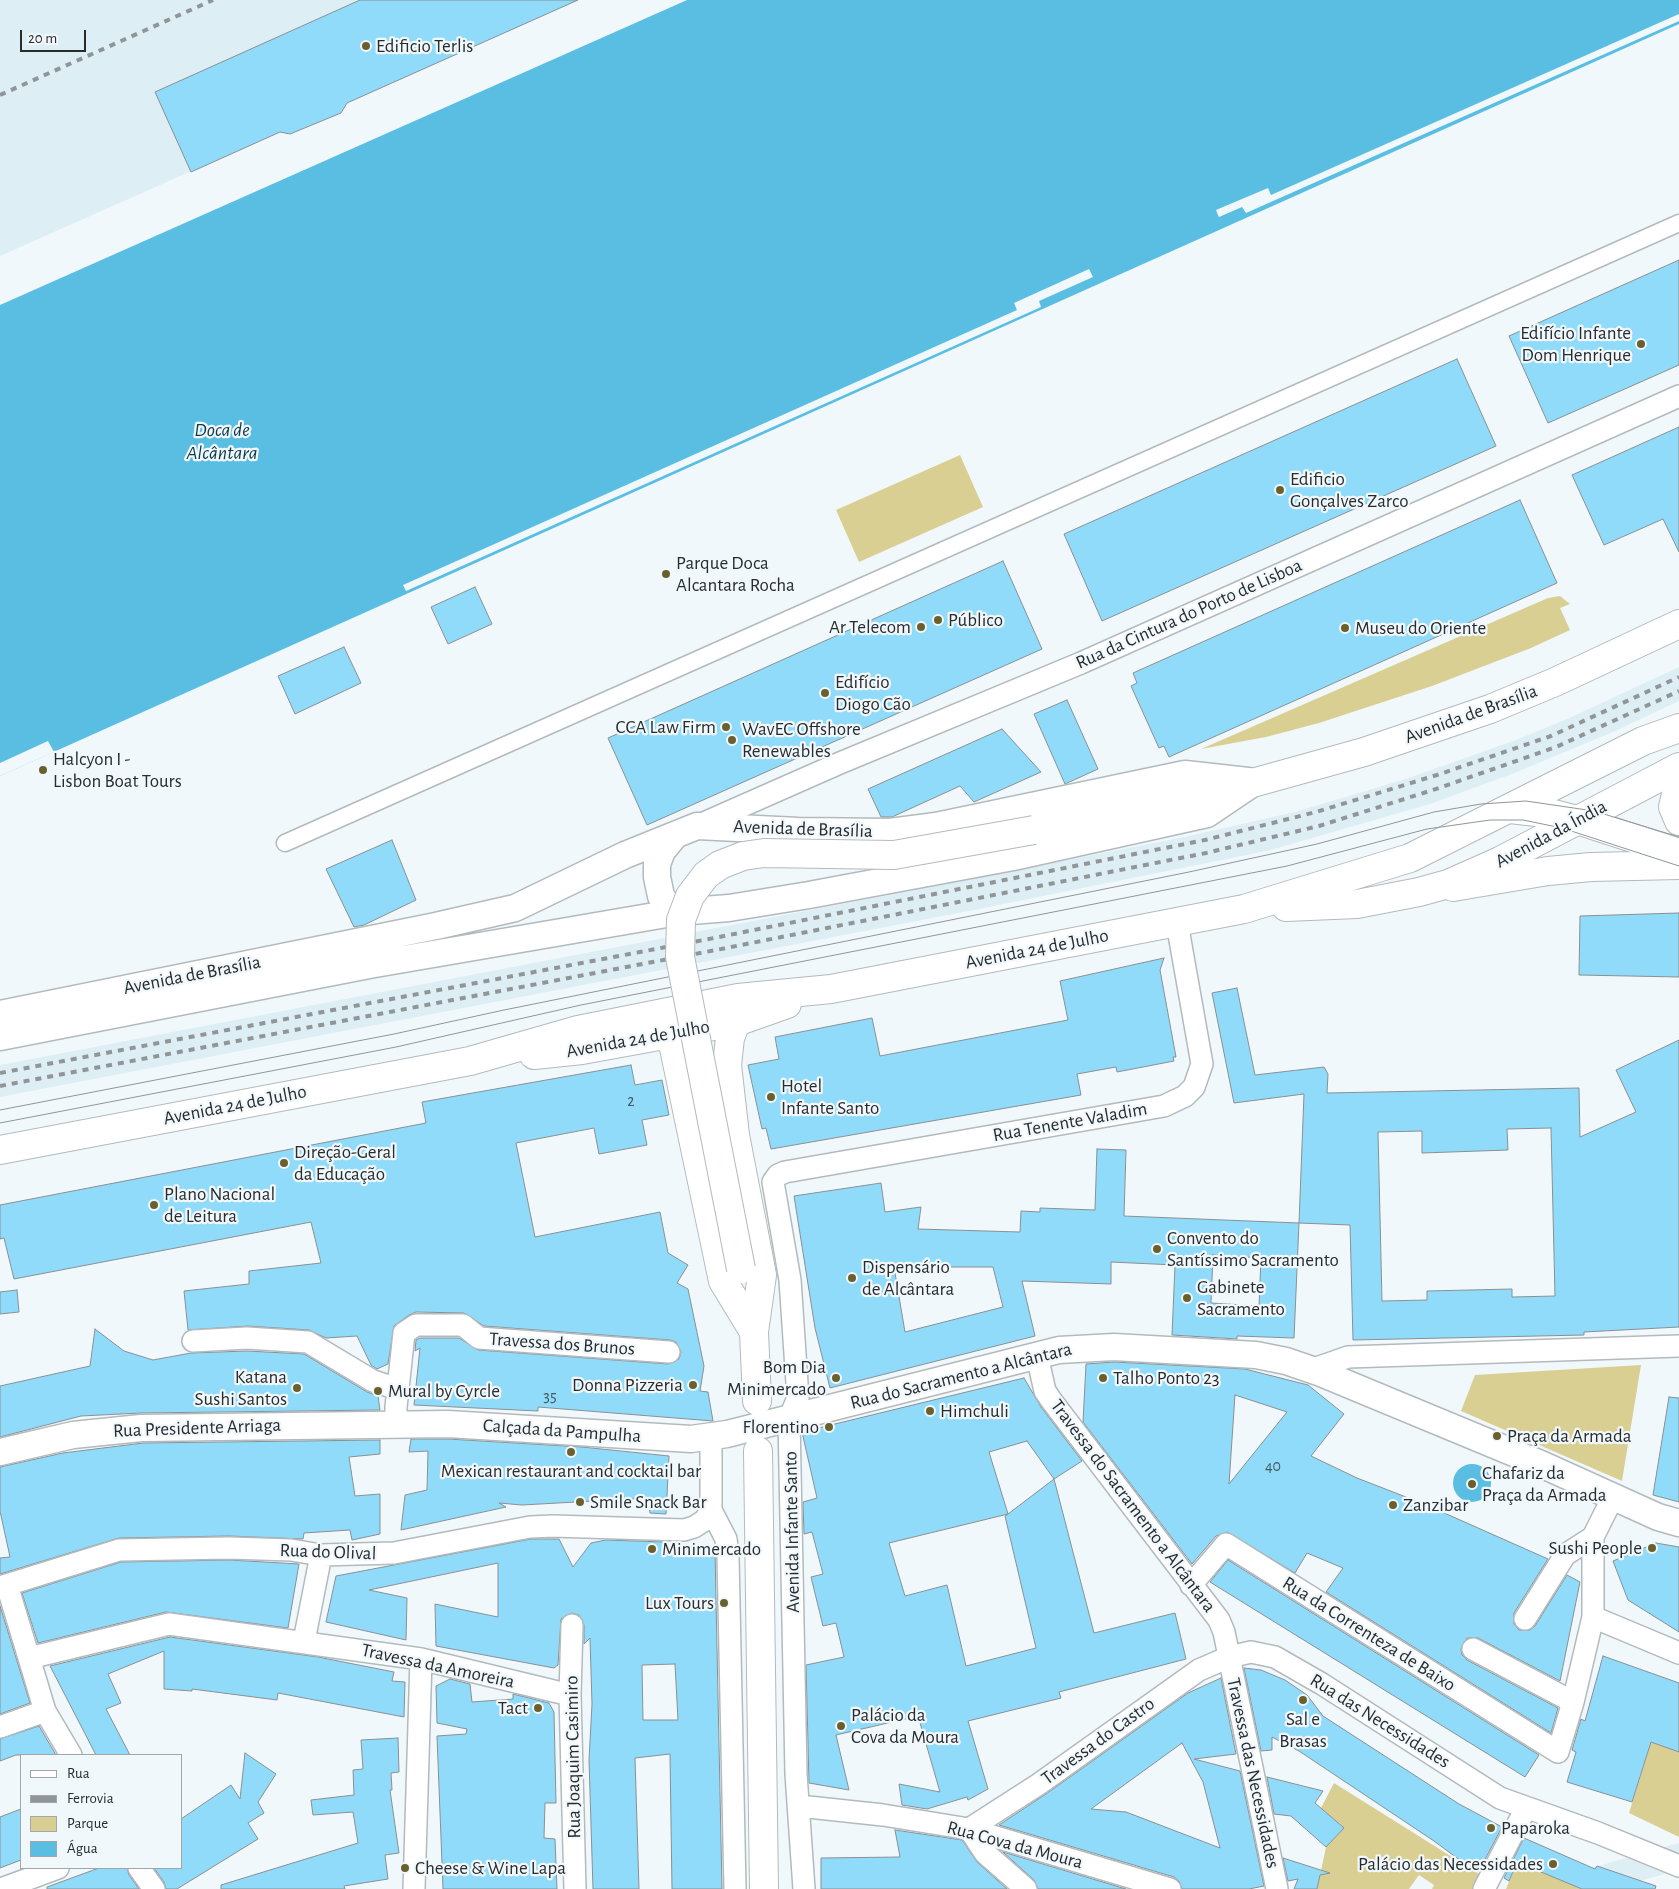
<!DOCTYPE html>
<html>
<head>
<meta charset="utf-8">
<style>
  body { margin:0 }
  #map { position:relative; width:1679px; height:1889px; overflow:hidden; background:#f1f8fc; font-family:"Alegreya Sans",sans-serif }
  canvas { display:block }
  .legend { position:absolute; left:20px; top:1754px; width:162px; height:115px; box-sizing:border-box; background:#f1f8fc; border:1px solid #a1a6a9; margin:0; padding:6px 9px; list-style:none; font-size:15px; color:#292c2d }
  .legend li { display:flex; align-items:center; gap:10px; height:25px }
  .legend b { width:25px; border:1px solid #a1a6a9 }
  .scale { position:absolute; left:20px; top:30px; width:66px; height:22px; box-sizing:border-box; border:2px solid #292c2d; border-top:0; padding-left:6px; font-size:15px; line-height:18px; white-space:nowrap; color:#292c2d; -webkit-text-stroke:4px #f1f8fc; paint-order:stroke }
</style>
</head>
<body>
<div id="map">
<canvas width="1679" height="1889"></canvas>
<ul class="legend">
<li><b style="height:6px;background:#fff"></b>Rua</li>
<li><b style="height:6px;background:#909597"></b>Ferrovia</li>
<li><b style="height:14px;background:#dacf92"></b>Parque</li>
<li><b style="height:14px;background:#5abee3"></b>Água</li>
</ul>
<div class="scale">20 m</div>
</div>
<script>
const ctx = document.querySelector('canvas').getContext('2d');
ctx.lineJoin = 'round';
function paint(path, color) { ctx.fillStyle = color; ctx.fill(path, 'evenodd'); }
const poly = rows => new Path2D(rows.map(r => 'M' + r).join(''));
function stroke(path, color, width, dash) { ctx.strokeStyle = color; ctx.lineWidth = width; ctx.lineCap = dash ? 'butt' : 'round'; ctx.setLineDash(dash || []); ctx.stroke(path); }
function write(font, color, halo, rows, align = 'center') {
  ctx.font = font + ' "Alegreya Sans",sans-serif'; ctx.lineWidth = 4.5; ctx.setLineDash([]); ctx.textBaseline = 'middle'; ctx.strokeStyle = halo; ctx.fillStyle = color; for (const [text, x, y, turn = 0] of rows) {
    ctx.save(); ctx.translate(x, y); ctx.rotate((+turn || 0) * Math.PI / 180); ctx.textAlign = isNaN(turn) ? turn : align; if (halo) ctx.strokeText(text, 0, 0); ctx.fillText(text, 0, 0); ctx.restore();
  }
}
paint(poly([
  [0,0,577,0,0,256],
  [1679,667,1679,701,1613,732,1512,774,1430,804,1271,850,974,910,0,1097,0,1065,910,891,1184,837,1295,812,1406,779,1516,740,1567,719],
  [1679,1843,1679,1870,1636,1882,1537,1889,1588,1869]
]), '#deeef5');
paint(poly([
  [960,455,983,507,859,562,836,510],
  [1560,596,1570,604,1560,608,1570,630,1531,648,1432,686,1319,723,1266,737,1201,749,1548,598],
  [1641,1365,1622,1481,1461,1411,1475,1375],
  [1651,1742,1679,1752,1679,1837,1629,1813],
  [1334,1783,1484,1877,1478,1889,1432,1889,1434,1885,1419,1875,1409,1889,1317,1889,1326,1847,1344,1828,1321,1808],
  [1517,1862,1582,1889,1506,1889]
]), '#dacf92');
paint(poly([
  [687,0,1679,0,1679,24,0,776,0,305],
  '1453 1483a19 19 0 1 1 38 0a19 19 0 1 1-38 0Z'
]), '#5abee3');
paint(poly([
  [1679,14,1679,21,1246,213,1242,207,1219,217,1218,215,1216,210,1268,188,1271,195],
  [1089,269,1093,277,1039,301,1041,307,406,591,403,585,1017,310,1014,303],
  [48,741,54,752,0,776,0,763]
]), '#f1f8fc');
const building = poly([
  [360,0,578,0,347,103,341,113,290,134,280,132,191,172,155,92,360,0],
  [1679,260,1679,365,1548,423,1509,336,1679,260],
  [1457,359,1496,446,1102,621,1064,534,1457,359],
  [1679,427,1679,552,1663,519,1604,545,1572,475,1679,427],
  [1520,500,1557,583,1169,757,1164,746,1159,748,1131,686,1137,683,1133,673,1520,500],
  [1003,561,1042,649,647,825,608,738,1003,561],
  [475,587,492,624,448,644,431,607,475,587],
  [344,647,361,683,295,714,278,676,344,647],
  [1067,700,1098,769,1065,784,1034,714,1067,700],
  [1002,729,1041,772,974,802,960,786,892,817,881,817,868,789,1002,729],
  [392,840,416,900,364,925,354,927,326,869,392,840],
  [1679,913,1679,977,1579,975,1580,916,1679,913],
  [1164,958,1160,970,1176,1057,1173,1057,1174,1061,1117,1072,1116,1067,1077,1074,1081,1095,771,1149,766,1128,762,1129,748,1065,779,1059,775,1037,872,1018,880,1056,1068,1020,1060,981,1164,958],
  [1237,988,1255,1075,1324,1067,1328,1074,1327,1093,1579,1088,1580,1137,1636,1112,1616,1070,1679,1040,1679,1327,1584,1332,1584,1335,1353,1340,1350,1225,1299,1223,1304,1094,1234,1103,1212,993,1237,988],
  [1551,1128,1555,1296,1512,1297,1512,1289,1427,1291,1427,1300,1382,1301,1378,1132,1422,1131,1422,1153,1508,1150,1507,1129,1551,1128],
  [631,1065,635,1085,662,1080,669,1115,642,1120,647,1145,599,1154,594,1128,516,1143,535,1237,660,1212,668,1253,688,1265,677,1283,688,1289,704,1366,700,1391,708,1392,713,1421,538,1407,538,1411,414,1405,420,1348,415,1351,416,1340,420,1338,459,1338,478,1350,668,1364,679,1359,681,1352,676,1342,670,1340,484,1326,464,1313,416,1312,409,1315,394,1326,388,1364,377,1369,371,1365,357,1336,326,1338,309,1330,248,1326,188,1330,184,1291,249,1284,249,1271,321,1263,311,1222,14,1279,4,1238,0,1239,0,1205,426,1123,422,1102,631,1065],
  [1097,1149,1126,1150,1124,1216,1299,1223,1294,1338,1237,1336,1237,1339,1172,1335,1175,1265,1111,1262,1111,1284,1022,1281,1035,1336,830,1388,815,1328,794,1196,881,1183,885,1212,921,1207,918,1229,1020,1232,1021,1211,1040,1212,1040,1208,1095,1210,1097,1149],
  [1213,1255,1261,1258,1259,1306,1211,1303,1213,1255],
  [894,1267,993,1267,1003,1307,905,1332,894,1267],
  [17,1290,19,1312,0,1314,0,1292,17,1290],
  [95,1329,124,1351,153,1360,191,1353,247,1351,304,1354,367,1392,378,1396,380,1410,141,1413,81,1416,0,1437,0,1386,90,1366,95,1329],
  [1114,1362,1245,1369,1308,1385,1344,1414,1311,1456,1357,1478,1424,1504,1548,1559,1514,1613,1514,1624,1519,1630,1530,1630,1535,1626,1567,1575,1580,1582,1560,1681,1478,1638,1467,1638,1461,1649,1462,1655,1467,1660,1558,1708,1551,1733,1326,1592,1343,1568,1307,1553,1295,1573,1227,1532,1216,1536,1192,1564,1083,1422,1086,1364,1114,1362],
  [1235,1395,1287,1412,1229,1484,1235,1395],
  [1024,1378,1041,1407,1082,1461,1054,1479,1094,1633,1175,1613,1186,1659,1059,1692,1061,1698,968,1721,988,1789,968,1800,967,1797,927,1809,902,1805,899,1784,940,1792,918,1716,836,1735,849,1790,809,1783,806,1665,844,1657,836,1623,823,1626,811,1577,823,1574,812,1532,804,1534,803,1502,817,1498,802,1432,1024,1378],
  [1027,1441,1054,1479,1008,1514,989,1452,1027,1441],
  [1008,1514,1005,1516,1036,1648,966,1666,947,1585,905,1596,889,1543,1008,1514],
  [1669,1397,1679,1398,1679,1502,1653,1495,1669,1397],
  [411,1439,448,1439,582,1447,669,1456,666,1514,650,1513,648,1498,522,1505,499,1503,506,1507,401,1530,405,1495,427,1490,428,1451,409,1452,411,1439],
  [380,1440,380,1454,349,1457,355,1496,380,1494,380,1534,352,1540,350,1530,304,1533,303,1539,229,1536,119,1538,0,1574,0,1558,10,1557,0,1511,0,1467,63,1453,143,1443,380,1440],
  [531,1539,559,1539,573,1567,591,1543,606,1540,665,1542,665,1546,711,1549,715,1551,722,1889,672,1889,670,1754,635,1758,639,1889,593,1889,589,1760,592,1704,590,1638,584,1644,584,1625,579,1615,572,1613,561,1619,558,1665,554,1668,436,1646,435,1604,498,1617,498,1563,369,1590,407,1598,406,1640,326,1622,336,1576,531,1539],
  [675,1664,678,1720,643,1720,642,1665,675,1664],
  [1656,1543,1679,1547,1679,1632,1628,1600,1613,1561,1656,1543],
  [229,1560,299,1564,288,1628,166,1612,38,1643,22,1593,121,1562,229,1560],
  [1228,1560,1539,1755,1525,1777,1210,1582,1228,1560],
  [0,1606,30,1703,0,1714,0,1606],
  [170,1637,318,1657,394,1672,392,1681,405,1682,404,1717,278,1693,277,1700,192,1689,192,1691,164,1689,164,1651,108,1674,121,1703,106,1709,130,1755,96,1755,50,1666,170,1637],
  [1603,1656,1679,1683,1679,1752,1651,1742,1632,1802,1567,1782,1576,1752,1572,1750,1581,1719,1585,1721,1603,1656],
  [1244,1668,1261,1670,1285,1680,1307,1695,1323,1716,1459,1804,1502,1827,1480,1869,1461,1861,1434,1841,1299,1751,1272,1737,1272,1750,1261,1751,1244,1668],
  [1221,1678,1236,1754,1194,1759,1240,1771,1264,1886,1249,1889,1182,1889,1179,1881,1174,1877,999,1825,1046,1794,1188,1693,1221,1678],
  [1182,1743,1203,1782,1220,1848,1126,1812,1091,1809,1182,1743],
  [450,1679,470,1684,472,1702,513,1699,513,1694,549,1703,554,1712,556,1803,545,1803,544,1838,555,1839,557,1889,443,1889,437,1736,466,1734,467,1729,437,1723,436,1686,450,1679],
  [39,1726,56,1755,16,1755,0,1761,0,1739,39,1726],
  [398,1738,399,1772,391,1773,392,1790,390,1790,399,1853,385,1855,388,1879,344,1886,345,1889,221,1889,221,1885,358,1843,353,1812,313,1815,311,1800,354,1795,353,1770,363,1769,361,1740,398,1738],
  [245,1753,276,1774,258,1802,264,1813,248,1823,258,1839,177,1889,166,1889,164,1882,154,1868,181,1868,181,1819,231,1785,240,1799,245,1753],
  [1267,1777,1323,1791,1315,1803,1344,1828,1326,1847,1291,1816,1274,1814,1267,1777],
  [21,1809,21,1860,0,1868,0,1817,21,1809],
  [895,1830,962,1840,977,1862,1007,1889,821,1889,821,1858,900,1857,895,1830],
  [1524,1838,1595,1869,1597,1866,1656,1886,1655,1889,1582,1889,1517,1862,1509,1881,1504,1878,1524,1838],
  [1003,1852,1126,1889,1038,1889,1034,1880,1003,1852],
  [1283,1858,1305,1865,1330,1873,1320,1875,1317,1889,1294,1889,1298,1879,1288,1881,1283,1858],
  [99,1868,127,1868,129,1875,139,1889,47,1889,47,1887,99,1868]
]);
paint(building, '#90dbfa');
stroke(building, '#899093', 1);
const pedestrian = poly([
  [285,843,1679,223]
]);
const minor = poly([
  [697,826,840,763,1081,663,1679,396],
  [193,1341,247,1338,308,1342,373,1381,398,1389],
  [1037,1356,1045,1391,1051,1400,1219,1620,1224,1632,1277,1889],
  [1311,1370,1348,1357,1679,1346],
  [396,1424,396,1407,404,1333,416,1325,463,1325,479,1338,669,1352],
  [711,1436,711,1510,726,1539,728,1556,735,1889],
  [1593,1537,1593,1617],
  [7,1585,45,1711,71,1755],
  [1191,1585,1226,1544,1558,1752,1573,1702,1593,1617,1679,1653],
  [0,1587,119,1550,229,1548,291,1550,321,1555,394,1553,530,1527,553,1526,684,1530,694,1527,705,1520,711,1510],
  [1525,1619,1565,1555,1593,1537,1613,1497],
  [572,1625,570,1695,575,1889],
  [304,1641,321,1555],
  [1473,1649,1573,1702],
  [29,1658,169,1624,421,1659,570,1695],
  [0,1727,45,1711],
  [799,1806,883,1815,969,1829,1170,1889],
  [969,1829,1039,1784,1199,1670,1229,1657,1251,1652,1275,1657,1322,1684,1500,1798,1598,1833,1679,1866],
  [969,1829,985,1853,1026,1889],
  [139,1868,154,1889],
  [1,1889,58,1868],
  [414,1889,421,1659],
  [804,1889,796,1774,789,1419,798,1398,790,1280,773,1182,778,1175,785,1172,1164,1106,1185,1096,1194,1087,1202,1064,1177,923],
  [1484,1889,1526,1808]
]);
const tertiary = poly([
  [675,835,662,851,657,864,657,877,661,896,667,905,678,912],
  [0,1014,436,926,515,908,625,855,697,826,798,831,890,832,936,826,1185,774,1248,781],
  [0,1037,369,965,678,912,729,908,809,895,1013,857,1207,814,1253,783],
  [0,1452,73,1435,141,1428,448,1424,691,1439,727,1434,1059,1350,1114,1347,1256,1355,1286,1361,1321,1373,1543,1465,1658,1517,1679,1523]
]);
const secondary = poly([
  [1679,782,1673,807,1679,821],
  [1510,809,1554,814,1577,820,1679,853],
  [1453,887,1548,871,1591,867,1679,865]
]);
const primary = poly([
  [1034,830,1256,782,1364,752,1490,709,1555,682,1679,624],
  [1286,907,1357,904,1419,892,1448,884,1500,861,1679,767],
  [706,1014,676,1028,671,1034,723,1281,754,1332],
  [736,1022,730,1038,727,1065,735,1135,762,1275,754,1332],
  [534,1055,582,1050,736,1022,787,1004],
  [0,1150,470,1061,578,1030,738,998,831,989,1244,909,1410,858,1643,741,1679,728],
  [750,1314,754,1332,757,1401],
  [758,1451,764,1889]
]);
stroke(pedestrian, '#b3babd', 19);
stroke(minor, '#b3babd', 24);
stroke(tertiary, '#b3babd', 29);
stroke(secondary, '#b3babd', 30);
stroke(primary, '#b3babd', 30);
stroke(pedestrian, '#fff', 16);
stroke(minor, '#fff', 21);
stroke(tertiary, '#fff', 26);
stroke(secondary, '#fff', 28);
stroke(primary, '#fff', 28);
stroke(poly([
  [0,1110,394,1034,504,1010,1189,872,1317,844,1434,812,1481,804,1526,801,1594,811,1679,837],
  [0,1123,396,1047,581,1005,1287,866,1427,829,1490,820,1523,820,1562,828,1679,866]
]), '#909597', 1);
stroke(poly([
  [0,95,213,0],
  [0,1073,714,938,1205,840,1316,812,1437,775,1551,736,1679,677],
  [0,1086,716,950,1206,853,1319,826,1439,788,1556,747,1679,691]
]), '#909597', 4, [6, 6]);
const primaryBridge = poly([
  [741,1269,680,957,681,920,690,896,706,875,720,865,743,856,764,853,894,855,1034,830]
]);
stroke(primaryBridge, '#b3babd', 30, []);
stroke(primaryBridge, '#fff', 28);
for (const [x, y, r, color] of [
  [366,46,5,"#6a602d"],
  [1641,344,5,"#6a602d"],
  [1280,490,5,"#6a602d"],
  [666,574,5,"#6a602d"],
  [938,620,5,"#6a602d"],
  [921,627,5,"#6a602d"],
  [1345,628,5,"#6a602d"],
  [825,693,5,"#6a602d"],
  [726,727,5,"#6a602d"],
  [732,740,5,"#6a602d"],
  [43,770,5,"#6a602d"],
  [771,1097,5,"#6a602d"],
  [284,1163,5,"#6a602d"],
  [154,1205,5,"#6a602d"],
  [1157,1249,5,"#6a602d"],
  [852,1278,5,"#6a602d"],
  [1187,1298,5,"#6a602d"],
  [836,1378,5,"#6a602d"],
  [1103,1378,5,"#6a602d"],
  [693,1385,5,"#6a602d"],
  [297,1388,5,"#6a602d"],
  [378,1391,5,"#6a602d"],
  [930,1411,5,"#6a602d"],
  [829,1427,5,"#6a602d"],
  [1497,1436,5,"#6a602d"],
  [571,1452,5,"#6a602d"],
  [1472,1484,5,"#6a602d"],
  [580,1502,5,"#6a602d"],
  [1393,1505,5,"#6a602d"],
  [1652,1548,5,"#6a602d"],
  [652,1549,5,"#6a602d"],
  [724,1603,5,"#6a602d"],
  [1303,1700,5,"#6a602d"],
  [538,1708,5,"#6a602d"],
  [841,1726,5,"#6a602d"],
  [1491,1828,5,"#6a602d"],
  [1553,1864,5,"#6a602d"],
  [405,1868,5,"#6a602d"]
]) { const dot = new Path2D(); dot.arc(x, y, r, 0, 2 * Math.PI); ctx.fillStyle = color; ctx.fill(dot); stroke(dot, '#f1f8fc', 2); }
write('16px', '#435860', null, [
  ["2",631,1101],
  ["35",550,1396],
  ["40",1273,1466]
]);
write('19px', '#292c2d', '#f1f8fc', [
  ["Edificio Terlis",376,46],
  ["Edifício Infante",1631,333,"right"],
  ["Dom Henrique",1631,355,"right"],
  ["Edificio",1290,479],
  ["Gonçalves Zarco",1290,501],
  ["Parque Doca",676,563],
  ["Alcantara Rocha",676,585],
  ["Público",948,620],
  ["Ar Telecom",911,627,"right"],
  ["Museu do Oriente",1355,628],
  ["Edifício",835,682],
  ["Diogo Cão",835,704],
  ["CCA Law Firm",716,727,"right"],
  ["WavEC Offshore",742,729],
  ["Renewables",742,751],
  ["Halcyon I -",53,759],
  ["Lisbon Boat Tours",53,781],
  ["Hotel",781,1086],
  ["Infante Santo",781,1108],
  ["Direção-Geral",294,1152],
  ["da Educação",294,1174],
  ["Plano Nacional",164,1194],
  ["de Leitura",164,1216],
  ["Convento do",1167,1238],
  ["Santíssimo Sacramento",1167,1260],
  ["Dispensário",862,1267],
  ["de Alcântara",862,1289],
  ["Gabinete",1197,1287],
  ["Sacramento",1197,1309],
  ["Bom Dia",826,1367,"right"],
  ["Minimercado",826,1389,"right"],
  ["Katana",287,1377,"right"],
  ["Sushi Santos",287,1399,"right"],
  ["Talho Ponto 23",1113,1378],
  ["Donna Pizzeria",683,1385,"right"],
  ["Mural by Cyrcle",388,1391],
  ["Himchuli",940,1411],
  ["Florentino",819,1427,"right"],
  ["Praça da Armada",1507,1436],
  ["Mexican restaurant and cocktail bar",571,1471,"center"],
  ["Chafariz da",1482,1473],
  ["Praça da Armada",1482,1495],
  ["Smile Snack Bar",590,1502],
  ["Zanzibar",1403,1505],
  ["Sushi People",1642,1548,"right"],
  ["Minimercado",662,1549],
  ["Lux Tours",714,1603,"right"],
  ["Tact",528,1708,"right"],
  ["Palácio da",851,1715],
  ["Cova da Moura",851,1737],
  ["Sal e",1303,1719,"center"],
  ["Brasas",1303,1741,"center"],
  ["Paparoka",1501,1828],
  ["Palácio das Necessidades",1543,1864,"right"],
  ["Cheese & Wine Lapa",415,1868]
], 'left');
write('19px', '#292c2d', '#f1f8fc', [
  ["Rua da Cintura do Porto de Lisboa",1189,614,-24],
  ["Avenida de Brasília",1471,714,-20],
  ["Avenida de Brasília",803,829,2],
  ["Avenida da Índia",1551,834,-28],
  ["Avenida 24 de Julho",1037,949,-11],
  ["Avenida de Brasília",192,975,-11],
  ["Avenida 24 de Julho",638,1039,-10],
  ["Avenida 24 de Julho",235,1105,-11],
  ["Rua Tenente Valadim",1070,1122,-10],
  ["Travessa dos Brunos",562,1344,4],
  ["Rua do Sacramento a Alcântara",961,1376,-14],
  ["Rua Presidente Arriaga",197,1428,-2],
  ["Calçada da Pampulha",562,1431,4],
  ["Travessa do Sacramento a Alcântara",1133,1506,53],
  ["Avenida Infante Santo",792,1532,-91],
  ["Rua do Olival",328,1552,2],
  ["Rua da Correnteza de Baixo",1369,1634,32],
  ["Travessa da Amoreira",438,1666,12],
  ["Rua das Necessidades",1380,1721,32],
  ["Travessa do Castro",1098,1741,-36],
  ["Rua Joaquim Casimiro",573,1757,-91],
  ["Travessa das Necessidades",1253,1773,78],
  ["Rua Cova da Moura",1015,1845,15]
]);
write('italic 20px', '#0c3a49', '#f1f8fc', [
  ["Doca de",222,430],
  ["Alcântara",222,453]
]);
</script>
</body>
</html>
